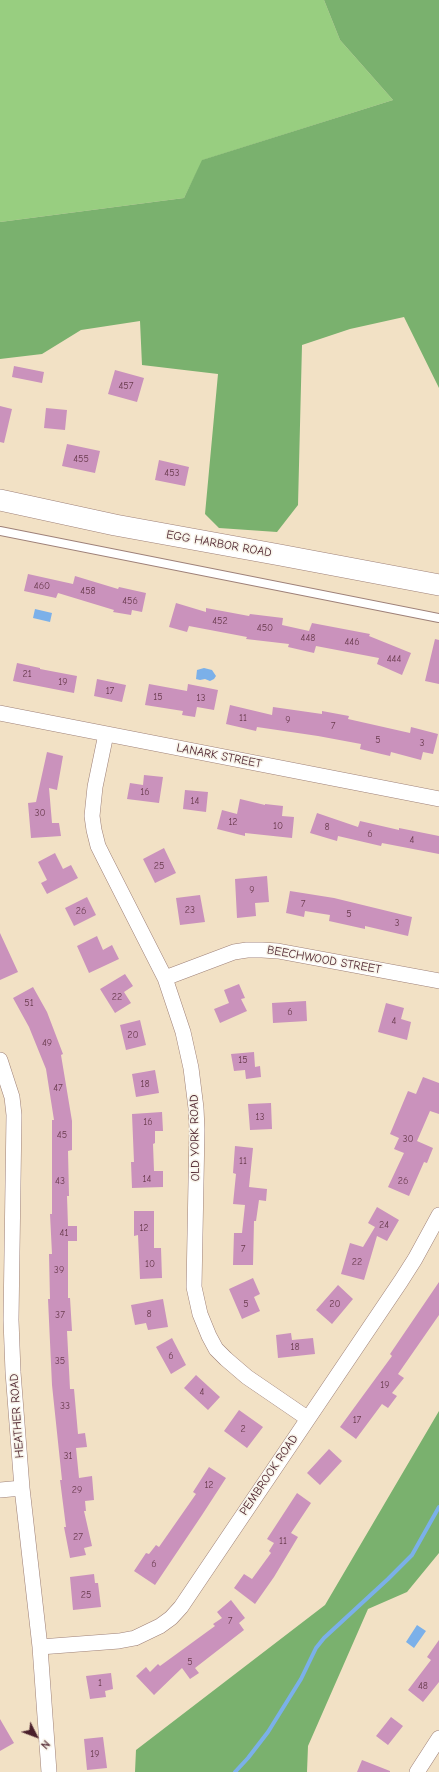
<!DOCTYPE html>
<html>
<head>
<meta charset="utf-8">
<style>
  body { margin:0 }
  #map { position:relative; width:439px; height:1772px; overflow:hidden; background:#f2e1c5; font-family:"Comic Neue",sans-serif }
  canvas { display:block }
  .north { position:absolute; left:16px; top:1716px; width:40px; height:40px; -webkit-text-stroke:3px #f7f3e8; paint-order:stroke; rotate:132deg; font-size:11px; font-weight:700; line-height:16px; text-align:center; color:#4a1f2b }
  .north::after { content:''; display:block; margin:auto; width:14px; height:18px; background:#4a1f2b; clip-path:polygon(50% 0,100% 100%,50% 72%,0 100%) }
</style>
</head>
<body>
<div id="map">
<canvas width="439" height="1772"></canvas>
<div class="north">N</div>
</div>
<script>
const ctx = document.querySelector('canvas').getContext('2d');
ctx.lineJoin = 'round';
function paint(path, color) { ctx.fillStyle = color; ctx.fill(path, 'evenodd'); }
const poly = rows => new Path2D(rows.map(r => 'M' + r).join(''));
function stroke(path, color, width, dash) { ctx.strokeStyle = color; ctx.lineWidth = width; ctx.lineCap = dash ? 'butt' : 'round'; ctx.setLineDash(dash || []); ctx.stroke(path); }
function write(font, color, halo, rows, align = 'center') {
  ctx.font = font + ' "Comic Neue",sans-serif'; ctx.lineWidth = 3; ctx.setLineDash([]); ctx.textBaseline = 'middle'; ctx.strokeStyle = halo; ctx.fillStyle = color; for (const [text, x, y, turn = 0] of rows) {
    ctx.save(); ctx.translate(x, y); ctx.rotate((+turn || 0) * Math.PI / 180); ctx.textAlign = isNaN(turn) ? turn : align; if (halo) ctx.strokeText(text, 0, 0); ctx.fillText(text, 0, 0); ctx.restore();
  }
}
paint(poly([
  [0,0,324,0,340,40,393,100,203,160,184,198,0,222]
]), '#98ce80');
paint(poly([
  [324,0,439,0,439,388,404,317,350,329,302,345,298,505,277,532,219,528,205,514,218,374,142,365,140,321,81,330,42,354,0,359,0,222,184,198,202,160,393,100,340,40],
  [439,1411,439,1553,407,1592,368,1609,308,1746,307,1772,135,1772,136,1750,325,1605]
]), '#7ab16e');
paint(poly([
  [35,609,52,613,50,622,33,618],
  [204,668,212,670,216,676,214,679,210,681,205,679,200,680,196,679,197,670],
  [417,1625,426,1631,414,1648,406,1642]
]), '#7bb0e9');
stroke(poly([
  [235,1772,248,1758,268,1732,301,1679,316,1648,324,1638,388,1579,412,1555,439,1507]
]), '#7bb0e9', 4);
paint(poly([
  [14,366,44,372,42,383,12,377],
  [115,370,144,378,137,402,108,394],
  [0,406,12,409,4,443,0,442],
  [46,408,67,410,65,430,44,428],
  [67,444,100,451,95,473,62,466],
  [159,460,189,467,185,486,155,480],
  [28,574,73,584,75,576,118,589,119,587,146,593,142,612,132,610,131,615,113,612,114,610,58,593,56,598,24,591],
  [176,603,206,612,206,608,249,616,250,614,283,618,282,625,309,631,312,623,370,634,369,636,411,653,402,675,377,664,379,658,316,646,314,653,288,647,289,644,246,639,247,637,189,626,187,632,169,627],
  [435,639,439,640,439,684,425,681],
  [17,663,40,668,40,669,77,676,74,693,13,681],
  [97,679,126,685,122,702,94,696],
  [149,684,187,691,188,684,218,690,214,710,197,707,195,717,182,715,183,711,145,705],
  [230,705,272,715,273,707,322,714,322,711,349,716,348,719,410,733,411,727,438,734,433,754,423,752,421,760,391,752,390,756,360,749,361,744,318,736,257,727,256,731,226,724],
  [47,752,63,756,57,790,49,788,52,823,59,823,61,836,31,838,28,803,36,802],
  [144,775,163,777,159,803,127,799,130,783,143,785],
  [185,790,208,792,206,812,183,809],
  [240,799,265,805,265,804,283,806,282,816,294,817,292,838,245,833,245,836,217,829,222,810,237,814],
  [317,813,358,827,360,821,399,830,399,828,439,836,439,854,382,843,381,846,338,836,337,841,310,833],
  [164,848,176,873,155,883,143,859],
  [55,853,63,869,71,865,78,878,47,894,41,883,47,880,38,862],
  [267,876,269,902,255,903,256,916,237,918,235,879],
  [290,891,334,898,412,917,408,936,365,926,365,929,329,921,330,915,305,911,304,917,286,913],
  [200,895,205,922,180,925,176,898],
  [87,897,96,915,74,926,65,908],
  [0,933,18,972,0,980],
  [97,936,103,950,112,945,119,959,89,973,77,946],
  [125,974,133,986,124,992,131,1003,115,1013,100,989],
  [239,984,245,998,241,999,247,1011,220,1023,214,1009,229,1003,224,990],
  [33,987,47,1012,63,1054,61,1055,72,1121,72,1150,68,1151,69,1196,67,1196,68,1226,77,1226,77,1241,68,1241,68,1298,70,1298,72,1331,67,1331,70,1389,74,1389,78,1434,85,1433,87,1447,76,1448,79,1478,92,1476,94,1500,85,1501,86,1511,84,1511,92,1546,84,1548,86,1555,70,1558,64,1527,66,1527,60,1480,62,1480,52,1385,48,1299,50,1299,49,1254,52,1254,50,1214,52,1214,52,1120,54,1120,46,1069,29,1027,13,998],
  [306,1001,307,1021,273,1023,272,1003],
  [386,1003,404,1008,401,1019,411,1022,407,1040,378,1032],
  [140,1020,146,1045,126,1050,120,1025],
  [254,1052,255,1067,260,1066,261,1077,246,1079,245,1070,234,1071,231,1054],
  [155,1070,159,1093,136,1097,132,1074],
  [423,1077,439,1083,439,1114,430,1111,417,1141,433,1148,427,1163,424,1162,409,1196,388,1187,404,1153,394,1149,399,1138,390,1134,408,1091,416,1094],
  [271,1103,272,1129,250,1130,248,1104],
  [162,1112,163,1131,155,1131,155,1143,153,1144,154,1171,163,1171,163,1187,132,1188,131,1162,134,1162,132,1114],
  [235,1146,253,1148,249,1187,267,1189,266,1201,259,1200,256,1221,254,1221,253,1265,233,1265,234,1233,242,1233,245,1205,233,1204,236,1174,233,1173],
  [377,1207,399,1220,387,1241,377,1236,364,1280,341,1274,350,1243,363,1247,375,1227,368,1223],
  [134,1211,154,1211,154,1248,161,1248,162,1278,140,1279,138,1235,134,1236],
  [253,1278,260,1294,254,1297,260,1311,242,1319,229,1289],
  [439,1282,439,1315,398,1374,404,1378,392,1393,397,1396,388,1408,382,1404,356,1439,340,1427,392,1356,390,1354],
  [338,1285,353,1299,332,1324,316,1310],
  [163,1299,168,1327,148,1330,146,1323,135,1325,131,1305],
  [291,1333,292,1340,313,1338,315,1354,278,1358,276,1335],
  [172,1338,186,1365,171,1374,156,1347],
  [196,1375,220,1397,208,1410,184,1388],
  [239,1410,263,1427,247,1448,224,1431],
  [329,1449,342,1461,320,1485,307,1473],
  [209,1467,226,1478,202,1515,155,1585,134,1571,146,1553,149,1554,156,1545,159,1547,196,1494,193,1492],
  [297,1493,311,1503,291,1533,298,1537,274,1577,255,1604,234,1588,244,1574,252,1579,271,1553,269,1551,274,1543,267,1539],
  [94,1574,95,1583,98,1583,101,1607,73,1610,70,1577],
  [231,1600,245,1618,239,1623,244,1630,195,1668,199,1673,190,1679,182,1668,154,1695,136,1676,146,1667,150,1672,158,1664,160,1666,215,1626,213,1624,222,1618,217,1612],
  [439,1640,439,1682,423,1702,408,1690,431,1660,427,1657],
  [111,1673,113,1689,105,1691,106,1697,90,1699,86,1676],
  [391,1717,403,1726,388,1745,376,1736],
  [0,1719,14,1743,0,1751],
  [103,1737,107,1768,87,1770,84,1739],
  [362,1760,390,1771,390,1772,357,1772]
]), '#ca92bc');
const service = poly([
  [0,531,439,618]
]);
const minor = poly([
  [0,713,439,799],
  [106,734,95,787,92,816,94,830,98,846,105,860,165,978,183,1032,191,1068,196,1108,197,1129,194,1287,200,1314,209,1336,216,1349,226,1359,247,1377,307,1418],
  [165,978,234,952,247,950,262,950,278,951,439,981],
  [0,1060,12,1097,14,1115,11,1320,13,1372,22,1488,40,1647,49,1772],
  [0,1490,22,1488],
  [40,1647,119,1641,135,1638,160,1626,171,1618,181,1607,401,1281,415,1259,439,1215],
  [417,1772,439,1738]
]);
const secondary = poly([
  [0,500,115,525,280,555,439,585]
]);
stroke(service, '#9e8078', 10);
stroke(minor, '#9e8078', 16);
stroke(secondary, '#9e8078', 22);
stroke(service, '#fff', 8);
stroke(minor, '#fff', 15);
stroke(secondary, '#fff', 21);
write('10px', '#6a3c4f', null, [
  ["457",126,386],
  ["455",81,459],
  ["453",172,473],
  ["460",42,586],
  ["458",88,591],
  ["456",130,601],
  ["452",220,621],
  ["450",265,628],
  ["448",308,638],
  ["446",352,642],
  ["444",394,659],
  ["21",27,674],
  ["19",63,682],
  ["17",110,691],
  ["15",158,697],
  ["13",201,698],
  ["11",243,718],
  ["9",288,720],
  ["7",333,726],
  ["5",378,740],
  ["3",422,743],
  ["16",145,792],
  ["14",195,801],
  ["30",40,813],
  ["12",233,822],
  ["10",278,826],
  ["8",327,827],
  ["6",370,834],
  ["4",412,840],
  ["25",159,866],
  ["9",252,890],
  ["7",303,904],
  ["23",190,910],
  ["26",81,911],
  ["5",349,914],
  ["3",397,923],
  ["22",117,997],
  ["51",29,1003],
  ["6",290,1012],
  ["4",394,1021],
  ["20",133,1035],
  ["49",47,1043],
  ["15",243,1060],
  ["18",145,1084],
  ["47",58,1088],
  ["13",260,1117],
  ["16",148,1122],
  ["45",62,1135],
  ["30",408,1139],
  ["11",243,1161],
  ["14",147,1179],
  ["43",60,1181],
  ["26",403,1181],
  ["24",384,1225],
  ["12",144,1228],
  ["41",64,1233],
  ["7",243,1249],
  ["22",357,1262],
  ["10",150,1264],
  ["39",59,1270],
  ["5",246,1304],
  ["20",335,1304],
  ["8",149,1314],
  ["37",60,1315],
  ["18",295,1347],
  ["6",171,1356],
  ["35",60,1361],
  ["19",385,1385],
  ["4",202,1392],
  ["33",65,1406],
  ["17",357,1420],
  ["2",243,1429],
  ["31",68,1456],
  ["12",209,1485],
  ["29",77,1490],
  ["27",78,1537],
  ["11",283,1541],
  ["6",154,1564],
  ["25",86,1595],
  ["7",230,1621],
  ["5",190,1662],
  ["1",100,1683],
  ["48",423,1686],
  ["19",95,1754]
]);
write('12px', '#4a1f2b', '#f7f3e8', [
  ["EGG HARBOR ROAD",219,544,10],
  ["LANARK STREET",219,756,11],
  ["BEECHWOOD STREET",324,960,10],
  ["OLD YORK ROAD",195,1138,-91],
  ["HEATHER ROAD",17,1416,-94],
  ["PEMBROOK ROAD",269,1475,-56]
]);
</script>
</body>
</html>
